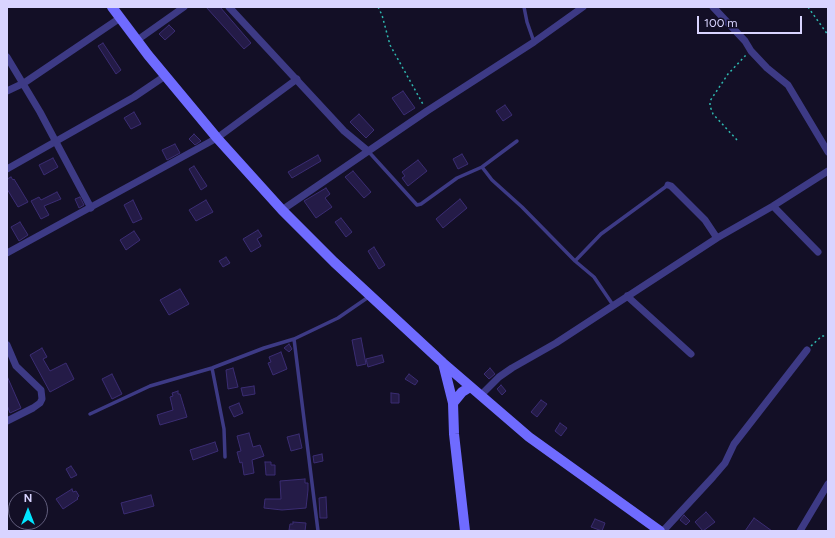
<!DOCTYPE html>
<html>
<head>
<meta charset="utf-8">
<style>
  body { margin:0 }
  #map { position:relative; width:835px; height:538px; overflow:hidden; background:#130f26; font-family:Figtree,sans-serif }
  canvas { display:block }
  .frame { position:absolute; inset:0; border:8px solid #d9d4ff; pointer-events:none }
  .north { position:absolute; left:8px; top:490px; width:40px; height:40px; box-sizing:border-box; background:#130f26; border:1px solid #625e7d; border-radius:50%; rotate:0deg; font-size:11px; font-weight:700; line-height:16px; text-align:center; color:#d9d4ff }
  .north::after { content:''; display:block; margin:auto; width:14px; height:18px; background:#00e5ff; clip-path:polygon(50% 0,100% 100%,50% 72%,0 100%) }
  .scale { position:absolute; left:697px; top:16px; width:105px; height:18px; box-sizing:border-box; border:2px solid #d9d4ff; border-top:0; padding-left:5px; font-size:12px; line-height:14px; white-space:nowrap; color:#d9d4ff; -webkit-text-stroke:3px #130f26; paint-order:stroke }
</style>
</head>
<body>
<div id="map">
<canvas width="835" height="538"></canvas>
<div class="frame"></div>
<div class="north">N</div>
<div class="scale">100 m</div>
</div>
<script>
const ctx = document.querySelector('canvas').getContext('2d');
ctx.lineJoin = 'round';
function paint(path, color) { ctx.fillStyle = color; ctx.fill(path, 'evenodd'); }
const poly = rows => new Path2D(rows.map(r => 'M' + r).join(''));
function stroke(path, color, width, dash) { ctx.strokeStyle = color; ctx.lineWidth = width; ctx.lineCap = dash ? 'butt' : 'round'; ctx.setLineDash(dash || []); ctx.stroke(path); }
const building = poly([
  [206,7,220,7,251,43,244,49,206,7],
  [169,25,175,31,165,40,159,34,169,25],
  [103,43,121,70,116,74,98,46,103,43],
  [403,91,415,108,404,115,392,98,403,91],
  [505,105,512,115,503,121,496,111,505,105],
  [134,112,141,124,131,129,124,118,134,112],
  [359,114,374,130,366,138,350,122,359,114],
  [194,134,201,141,195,145,189,139,194,134],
  [175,144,180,153,167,160,162,150,175,144],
  [462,154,468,164,458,169,453,159,462,154],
  [318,155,321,161,292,178,288,172,318,155],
  [53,158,58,167,44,175,39,165,53,158],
  [418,160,427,171,408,186,402,178,405,176,402,172,418,160],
  [194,166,207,186,201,190,189,169,194,166],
  [353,171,371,192,364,198,345,177,353,171],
  [11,177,13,180,14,179,28,202,18,207,7,189,7,179,11,177],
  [326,188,330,194,325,198,332,207,316,218,304,201,326,188],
  [57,192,61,199,44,206,49,215,41,219,31,201,39,197,41,200,57,192],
  [80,197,84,205,79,208,75,199,80,197],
  [460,199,467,208,443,228,436,219,460,199],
  [133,200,142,219,133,223,124,205,133,200],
  [206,200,213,212,196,221,189,210,206,200],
  [341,218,352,232,346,237,335,222,341,218],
  [20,222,28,235,19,241,11,227,20,222],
  [258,230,262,236,257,239,261,246,251,252,243,239,258,230],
  [134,231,140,240,126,250,120,240,134,231],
  [374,247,385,265,379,269,368,251,374,247],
  [226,257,230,263,223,267,219,261,226,257],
  [180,289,189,304,169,315,160,300,180,289],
  [361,338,366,364,357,366,352,340,361,338],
  [289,344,292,349,289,352,284,348,289,344],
  [42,348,47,357,43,359,50,371,66,363,74,379,50,392,30,355,42,348],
  [281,352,287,369,273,375,268,363,271,362,269,357,281,352],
  [382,355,384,362,368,367,366,359,382,355],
  [233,368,238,387,228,389,226,370,233,368],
  [490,368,495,374,489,379,484,374,490,368],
  [112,374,122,394,112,399,102,379,112,374],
  [409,374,418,381,415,385,405,379,409,374],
  [7,376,21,408,10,413,7,405,7,376],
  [501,385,506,391,502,395,497,389,501,385],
  [254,386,255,394,243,396,241,388,254,386],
  [178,391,178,394,180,394,187,417,160,425,157,415,173,410,170,397,173,396,172,393,178,391],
  [391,393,399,394,399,403,391,403,391,393],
  [541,400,547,404,537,417,531,412,541,400],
  [239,403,243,413,234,417,229,407,239,403],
  [560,423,567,428,561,436,555,431,560,423],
  [249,433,253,447,260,445,264,456,252,460,254,473,244,475,242,462,240,463,237,452,241,451,237,436,249,433],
  [299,434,302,448,291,451,287,437,299,434],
  [215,442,218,451,193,460,190,450,215,442],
  [322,454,323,461,314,463,313,456,322,454],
  [265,462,271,462,271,465,275,465,275,475,266,475,265,462],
  [71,466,77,475,71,478,66,469,71,466],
  [305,479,305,483,308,483,308,490,306,508,282,510,264,508,265,499,281,499,280,481,305,479],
  [72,489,73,492,76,491,79,496,77,498,78,499,63,509,56,499,72,489],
  [151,495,154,506,124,514,121,503,151,495],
  [326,497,327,518,320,518,319,498,326,497],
  [706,512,715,522,703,531,695,522,706,512],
  [684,515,690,521,686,525,680,520,684,515],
  [754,518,772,531,745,531,754,518],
  [595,519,605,523,602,531,591,527,595,519],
  [293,522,306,523,305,531,289,530,290,524,293,524,293,522]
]);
paint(building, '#241b47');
stroke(building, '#3b2d73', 1);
stroke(poly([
  [378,7,382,15,390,45,424,106],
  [808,7,828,35],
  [737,140,713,114,710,106,710,101,728,74,746,55],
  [811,346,822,336,828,336]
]), '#2fb8b0', 1.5, [2, 3]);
stroke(poly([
  [524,7,527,22,534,42],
  [368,151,417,205,421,204,457,178,482,167,492,180,522,207,575,261,594,277,613,305],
  [482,167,517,141],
  [575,261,601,234,668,185],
  [294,339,318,531],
  [212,368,224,429,225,457],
  [90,414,150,386,212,368,264,348,294,339,338,318,370,296]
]), '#3d3a85', 3.5);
stroke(poly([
  [229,7,344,131,368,151],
  [713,7,745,41,751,51,767,68,788,85,828,152],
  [136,41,184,7],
  [7,57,40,112,91,208],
  [7,91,24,83,120,18],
  [7,169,134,97,165,76],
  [668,185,671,186,705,220,717,238],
  [773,206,818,252],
  [282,210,427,111,534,42,583,7],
  [7,253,217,138,297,79],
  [627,296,691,354],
  [7,345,16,366,41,390,42,399,40,403,33,408,7,421],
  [480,396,499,377,512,368,556,343,717,238,773,206,828,171],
  [663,531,713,477,725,463,734,444,807,350],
  [800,531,828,484]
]), '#3d3a85', 7);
stroke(poly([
  [112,7,148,55,217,138,282,210,334,262,443,363,529,437,660,531],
  [443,363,453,403,454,434,465,531],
  [453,403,462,392,470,387]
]), '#6f6bff', 10);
</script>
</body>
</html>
